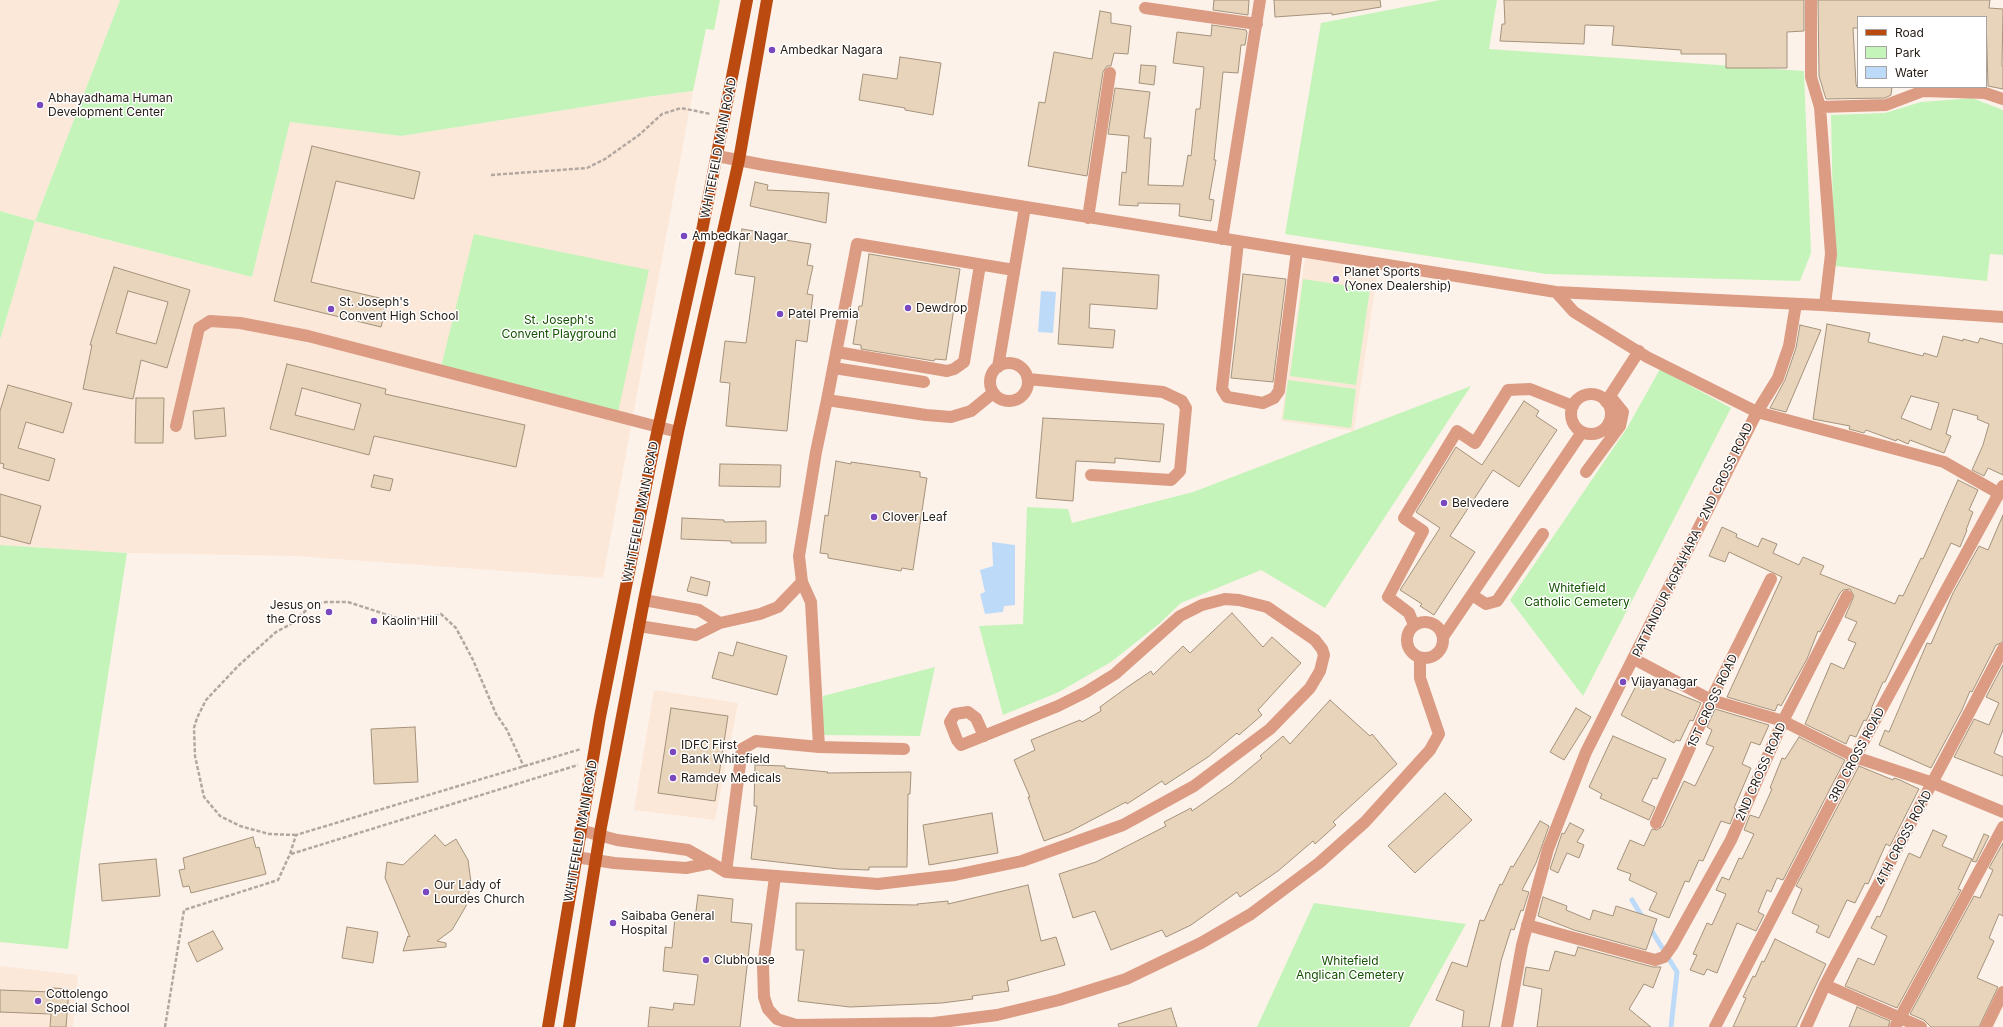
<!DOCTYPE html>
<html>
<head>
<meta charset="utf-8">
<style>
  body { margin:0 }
  #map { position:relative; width:2003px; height:1027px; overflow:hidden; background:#fdf2ea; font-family:Inter,sans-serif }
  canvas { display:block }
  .legend { position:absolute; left:1857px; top:16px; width:130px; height:72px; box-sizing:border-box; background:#fff; border:1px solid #a7a4a1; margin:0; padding:5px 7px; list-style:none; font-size:12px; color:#241b14 }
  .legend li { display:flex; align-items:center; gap:8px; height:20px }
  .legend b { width:20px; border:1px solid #a7a4a1 }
</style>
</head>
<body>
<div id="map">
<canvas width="2003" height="1027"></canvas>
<ul class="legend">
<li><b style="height:5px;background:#bb4a11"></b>Road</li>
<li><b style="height:11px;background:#c5f4ba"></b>Park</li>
<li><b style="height:11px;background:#bddbf8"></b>Water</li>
</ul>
</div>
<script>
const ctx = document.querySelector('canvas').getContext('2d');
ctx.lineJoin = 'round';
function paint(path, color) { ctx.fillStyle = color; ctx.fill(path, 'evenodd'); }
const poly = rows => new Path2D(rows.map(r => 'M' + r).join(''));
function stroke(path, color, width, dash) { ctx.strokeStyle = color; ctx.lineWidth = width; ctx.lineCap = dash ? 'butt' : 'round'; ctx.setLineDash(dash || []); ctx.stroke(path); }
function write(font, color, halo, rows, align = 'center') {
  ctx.font = font + ' Inter,sans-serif'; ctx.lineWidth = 3; ctx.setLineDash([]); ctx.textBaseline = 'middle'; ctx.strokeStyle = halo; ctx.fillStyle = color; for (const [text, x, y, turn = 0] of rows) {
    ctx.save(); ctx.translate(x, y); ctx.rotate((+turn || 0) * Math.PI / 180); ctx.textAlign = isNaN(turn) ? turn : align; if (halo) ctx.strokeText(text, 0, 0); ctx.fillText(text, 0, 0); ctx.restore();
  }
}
paint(poly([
  [0,0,120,0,35,221,252,277,290,121,401,136,646,97,693,91,603,578,295,556,127,553,0,545,0,340,35,221,0,211],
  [1305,258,1378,269,1354,431,1281,421],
  [654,690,738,703,715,820,634,810],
  [0,966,78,975,73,1027,0,1027]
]), '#fce8d9');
paint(poly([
  [120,0,720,0,714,30,706,29,693,91,646,97,401,136,290,122,252,277,35,221,0,340,0,211,35,221],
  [1440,0,1497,0,1489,49,1804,71,1811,253,1800,281,1546,274,1285,234,1321,23],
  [1972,98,2003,110,2003,255,1990,254,1987,281,1834,266,1831,115,1885,113,1921,102],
  [474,234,649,270,617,417,439,375],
  [1303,279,1370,289,1356,385,1290,376],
  [1660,369,1731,408,1583,696,1510,600,1627,428],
  [1288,380,1356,389,1351,428,1283,419],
  [1471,386,1325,608,1261,570,1181,603,1159,624,1111,662,1059,692,1003,715,979,626,1023,624,1027,507,1068,509,1072,523,1193,492],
  [0,545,127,553,81,849,68,949,0,942],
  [935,667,920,736,823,735,823,696],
  [1314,903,1466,924,1409,1027,1257,1027]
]), '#c5f4ba');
paint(poly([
  [1041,291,1056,292,1053,333,1038,332],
  [992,542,1015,545,1015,605,1004,606,1003,612,985,614,980,594,985,592,980,570,993,566]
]), '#bddbf8');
stroke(poly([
  [1632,900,1643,918],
  [1650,928,1677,972,1671,1027]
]), '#bddbf8', 5);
const building = poly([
  [1214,0,1249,0,1248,15,1213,10,1214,0],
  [1274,0,1380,0,1381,7,1332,15,1332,13,1275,17,1274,0],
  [1504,0,1804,0,1804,31,1787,32,1787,68,1726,68,1726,54,1681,54,1681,50,1612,45,1614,26,1585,25,1584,44,1500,41,1502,24,1505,24,1504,0],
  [1818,0,1990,0,1989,8,2003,9,2002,66,2003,66,2003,89,1988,86,1986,17,1858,17,1858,28,1853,28,1856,84,1857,87,1892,87,1891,95,1885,98,1826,99,1819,76,1818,0],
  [1100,11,1111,13,1111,23,1131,26,1128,54,1114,53,1111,66,1107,66,1103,72,1087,176,1028,166,1039,102,1045,103,1054,52,1092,59,1100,11],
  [1212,25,1246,30,1247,33,1245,45,1241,45,1238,73,1223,72,1214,160,1216,160,1209,199,1214,200,1211,221,1179,216,1180,204,1138,203,1138,206,1119,205,1122,172,1126,173,1129,136,1108,134,1115,88,1150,92,1144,138,1151,138,1148,185,1183,186,1188,155,1191,156,1196,109,1200,109,1204,67,1173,63,1177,32,1211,36,1212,25],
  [900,57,941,63,933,115,905,110,905,108,859,100,863,74,897,79,900,57],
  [1141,65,1156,66,1154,85,1139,83,1141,65],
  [312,146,420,172,414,199,336,181,311,282,388,300,381,327,274,301,312,146],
  [755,182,768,185,767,190,829,193,826,223,750,206,755,182],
  [742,229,785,236,785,240,811,244,807,265,813,266,807,294,813,295,807,342,796,340,787,431,726,426,730,383,720,382,725,341,746,343,755,277,735,274,742,229],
  [869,254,960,269,946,360,935,359,934,361,861,349,861,345,853,344,859,306,862,306,869,254],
  [114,267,190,290,167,368,141,360,133,399,83,389,92,345,90,345,114,267],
  [128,291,168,302,156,344,116,333,128,291],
  [1063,268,1159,275,1157,309,1090,304,1089,328,1115,330,1113,348,1058,344,1063,268],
  [1243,274,1286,279,1273,382,1231,378,1243,274],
  [1827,324,1870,333,1868,342,1923,356,1924,353,1937,357,1943,336,1963,341,1963,339,1978,343,1980,338,2003,344,2003,475,1988,468,1984,476,1972,470,1983,445,1989,424,1977,419,1978,416,1953,409,1946,434,1951,436,1944,453,1910,440,1908,444,1897,439,1896,441,1866,430,1864,433,1849,429,1850,426,1813,419,1827,324],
  [1911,396,1939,403,1931,430,1901,418,1911,396],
  [1800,325,1821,330,1786,412,1770,408,1785,380,1796,348,1800,325],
  [287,364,386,389,385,394,525,425,516,467,374,436,369,455,270,429,287,364],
  [302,388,361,404,354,430,295,415,302,388],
  [8,385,72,403,63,433,26,422,18,448,55,459,49,481,3,468,4,464,0,463,0,411,8,385],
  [136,398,164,398,163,443,135,443,136,398],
  [1524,401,1539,411,1536,416,1557,430,1519,487,1493,470,1450,536,1475,552,1434,615,1420,606,1422,604,1400,590,1440,528,1416,512,1456,447,1482,465,1524,401],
  [224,408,226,436,195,439,193,411,224,408],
  [1043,418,1164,424,1160,462,1115,458,1115,463,1076,461,1073,501,1036,498,1043,418],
  [836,461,851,464,851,462,920,472,920,477,927,478,913,570,902,568,901,571,828,558,828,554,820,553,825,515,828,516,836,461],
  [720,464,781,465,780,487,719,486,720,464],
  [374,475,393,479,390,491,371,487,374,475],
  [1958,480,1978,490,1969,510,1973,512,1966,530,1967,530,1960,547,1951,543,1885,682,1883,682,1871,709,1872,709,1866,721,1864,720,1856,737,1850,735,1846,744,1805,724,1831,663,1844,669,1856,643,1848,640,1857,622,1845,617,1854,596,1850,589,1843,590,1840,593,1820,632,1818,631,1807,659,1781,706,1778,704,1775,711,1727,697,1782,577,1729,552,1725,562,1709,556,1722,527,1737,534,1736,537,1758,547,1762,538,1777,544,1773,553,1799,565,1803,557,1824,566,1820,574,1895,604,1899,595,1903,596,1921,558,1923,559,1958,480],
  [0,494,41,506,30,544,0,536,0,494],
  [2003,515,2003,642,1996,645,1972,692,1970,691,1962,710,1931,768,1879,745,1885,730,1889,732,1927,643,1931,644,1953,593,1979,546,1988,550,2003,515],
  [682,518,724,520,724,522,766,521,766,543,731,543,731,541,681,539,682,518],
  [691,577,710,582,707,596,687,591,691,577],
  [1232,613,1263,647,1272,637,1301,663,1258,710,1262,715,1239,735,1237,733,1208,757,1165,785,1162,781,1127,804,1126,802,1069,832,1044,841,1028,797,1030,797,1014,760,1035,750,1031,740,1080,720,1082,722,1101,711,1100,707,1126,688,1151,671,1153,675,1183,646,1190,653,1232,613],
  [737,642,787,656,777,695,712,678,719,652,733,656,737,642],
  [2003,665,2003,730,1994,753,2003,757,2003,776,1954,757,1974,719,1989,725,1999,703,1986,697,2003,665],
  [1641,676,1665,687,1664,688,1701,703,1693,721,1690,720,1680,741,1676,740,1674,743,1621,715,1641,676],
  [1330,700,1370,736,1372,734,1397,764,1333,822,1336,825,1315,844,1313,841,1278,871,1240,897,1237,892,1191,925,1166,937,1162,930,1111,950,1095,911,1073,918,1059,874,1096,862,1166,826,1164,822,1191,808,1192,811,1232,783,1262,758,1260,756,1283,736,1290,744,1330,700],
  [671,708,728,716,715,801,658,793,671,708],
  [1576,708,1591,717,1564,760,1550,752,1576,708],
  [1715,709,1769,725,1760,745,1751,742,1742,764,1751,768,1734,808,1736,809,1730,824,1721,821,1703,861,1699,860,1689,882,1685,881,1669,918,1649,910,1657,893,1629,880,1631,874,1617,869,1630,840,1644,846,1652,829,1657,830,1663,826,1684,781,1695,786,1714,747,1706,744,1712,730,1707,727,1715,709],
  [415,727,418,782,374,784,371,729,415,727],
  [1613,736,1666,759,1657,779,1653,778,1642,801,1655,807,1649,820,1600,798,1602,794,1589,787,1613,736],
  [1799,737,1845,760,1783,880,1777,878,1771,892,1767,890,1758,912,1764,915,1756,931,1737,923,1717,973,1707,969,1704,975,1690,970,1697,955,1693,954,1707,923,1712,925,1726,894,1716,890,1722,877,1729,880,1739,858,1742,859,1754,834,1744,830,1750,815,1759,818,1772,789,1770,788,1782,758,1785,759,1799,737],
  [755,765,785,766,785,768,828,772,827,773,911,772,910,794,908,794,907,867,869,867,869,870,839,869,751,859,757,806,754,806,755,765],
  [1859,766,1893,780,1894,778,1900,780,1919,789,1890,846,1886,844,1868,884,1865,883,1855,903,1847,900,1829,938,1816,932,1819,926,1792,913,1802,889,1796,886,1859,766],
  [1445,793,1472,820,1415,873,1388,846,1445,793],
  [992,813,998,853,929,865,923,825,992,813],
  [1540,821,1549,826,1536,863,1522,890,1529,892,1523,911,1521,910,1514,930,1511,929,1501,961,1489,1027,1462,1027,1464,1011,1436,1000,1452,962,1467,967,1480,920,1484,921,1500,884,1502,885,1511,866,1513,867,1525,847,1540,821],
  [1570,823,1584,830,1577,842,1584,845,1579,858,1567,853,1558,873,1550,869,1562,833,1564,834,1570,823],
  [1933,830,1947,836,1942,846,1972,859,1958,889,1961,890,1897,1008,1845,986,1858,958,1874,965,1887,936,1871,928,1877,916,1880,917,1909,853,1920,858,1933,830],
  [1984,834,1989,836,1976,862,1972,861,1984,834],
  [435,835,445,846,456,839,468,860,471,882,466,906,452,930,437,941,446,943,446,947,403,951,408,936,410,937,385,878,387,862,403,865,435,835],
  [253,837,256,848,259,847,266,874,191,893,189,886,183,887,179,870,185,869,183,858,253,837],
  [2003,843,2003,916,1999,914,1989,938,1994,941,1977,978,1998,987,1979,1027,1931,1027,1924,1020,1910,1014,1974,896,1980,898,1993,870,1989,868,2003,843],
  [156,859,160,896,102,901,99,864,156,859],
  [1028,885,1041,941,1056,937,1065,965,1007,981,1009,991,972,996,973,999,942,1003,850,1007,798,1001,804,950,796,950,796,903,918,905,917,904,948,901,948,904,1028,885],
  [698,895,733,899,731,922,752,924,740,1027,648,1027,650,1007,673,1010,674,1003,694,1005,698,975,663,971,665,947,672,948,675,917,695,919,698,895],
  [1543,897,1567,906,1566,910,1590,920,1593,910,1613,916,1616,906,1657,919,1646,950,1574,930,1538,916,1543,897],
  [347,927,378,932,373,963,342,958,347,927],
  [213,931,223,949,197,962,188,943,213,931],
  [1775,939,1826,964,1796,1027,1733,1027,1746,998,1743,997,1753,976,1755,977,1762,961,1764,962,1775,939],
  [1578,947,1653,967,1661,967,1653,988,1644,984,1629,1009,1651,1027,1537,1027,1542,989,1523,985,1526,967,1549,971,1555,951,1575,956,1578,947],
  [53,988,69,989,66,1027,50,1027,51,1014,0,1012,0,990,52,992,53,988],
  [1857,1007,1890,1021,1888,1027,1849,1027,1857,1007],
  [1171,1008,1177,1027,1119,1027,1118,1024,1171,1008]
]);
paint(building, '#e8d4bb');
stroke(building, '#a4927b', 1);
stroke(poly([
  [491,175,587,168,605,159,639,135,662,114,681,108,711,114],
  [296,835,269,834,240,826,220,816,204,797,195,756,194,728,197,718,206,700,238,666,276,632,291,624,312,605,326,602,348,602,400,619,430,618,441,614,456,628,473,660,496,714,507,730,524,767],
  [291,854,578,765],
  [165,1027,184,910,278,880,290,854,296,835,581,749]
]), '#b3a8a1', 2.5, [4, 2]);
stroke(poly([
  [1811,0,1811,77,1820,107,1831,254,1825,305],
  [1145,8,1257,24],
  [1820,107,1886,105,1923,91,1985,93,2003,99],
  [717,156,764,165,1556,292,1821,305,2003,317],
  [1088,218,1110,73],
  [1222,239,1260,0],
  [1238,242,1222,389,1227,397,1263,403,1274,398,1279,391,1297,251],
  [1556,292,1574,312,1647,357,1757,412,1944,462,2000,494],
  [837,352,947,371,954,369,964,362,980,265],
  '990 382a19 19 0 1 1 38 0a19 19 0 1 1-38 0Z',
  [998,367,1025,207],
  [834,368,924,382],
  [1028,379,1163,392,1182,401,1186,408,1180,471,1171,480,1091,475],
  '1571 414a20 20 0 1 1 40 0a20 20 0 1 1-40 0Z',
  [827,400,857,244,1014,270],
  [1606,402,1639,351],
  [176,426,199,328,210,321,240,323,308,336,678,432],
  [1586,472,1620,426,1623,412,1610,396],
  [1472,595,1486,604,1497,601,1543,534],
  [644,600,699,610,720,623],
  '1407 640a18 18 0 1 1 36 0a18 18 0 1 1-36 0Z',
  [1414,625,1409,613,1388,597,1423,531,1404,518,1457,431,1475,443,1508,390,1530,389,1573,406],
  [639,626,696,635,720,623,760,614,778,607,802,582],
  [1443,637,1582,432],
  [1634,659,1711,700,1783,721,1855,757,1933,783,2003,812],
  [819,747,904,749],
  [1656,823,1711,700,1771,579],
  [576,857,614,863,686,868,711,863,688,850,617,840,580,830],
  [711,863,726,872,878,884,955,875,1022,861,1123,825,1194,786,1270,729,1310,688,1320,671,1324,655,1322,649,1315,640,1267,607,1239,600,1225,599,1202,605,1180,616,1115,674,1086,692,1058,706,961,745,957,740,950,722,955,714,968,712,976,718,984,736],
  [726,872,742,749,756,741,819,747,811,602,802,582,799,556,816,452,827,400,926,415,951,417,971,411,993,393],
  [775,877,763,966,764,997,768,1009,777,1019,796,1025,934,1023,997,1015,1059,1000,1126,979,1201,943,1251,914,1319,863,1365,822,1430,750,1439,734,1420,678,1420,658],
  [1527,925,1655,960,1664,957,1672,946,1731,840,1783,721,1847,596],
  [1825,985,1921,1027],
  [1507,1027,1522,945,1548,849,1586,752,1757,412,1778,378,1789,346,1796,304],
  [1715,1027,1855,757,2003,486],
  [1806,1027,1825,985,2003,649],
  [1895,1027,2003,827],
  [1986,1027,2003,992]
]), '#dc9c84', 12);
stroke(poly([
  [548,1027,600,717,653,451,701,236,747,0],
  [569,1027,601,827,644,600,678,432,739,160,767,0]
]), '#bb4a11', 12);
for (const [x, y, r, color] of [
  [772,50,4,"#7947be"],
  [40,105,4,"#7947be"],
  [684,236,4,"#7947be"],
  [1336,279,4,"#7947be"],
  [908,308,4,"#7947be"],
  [331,309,4,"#7947be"],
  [780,314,4,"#7947be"],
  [1444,503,4,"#7947be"],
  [874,517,4,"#7947be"],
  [329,612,4,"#7947be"],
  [374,621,4,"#7947be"],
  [1623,682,4,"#7947be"],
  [673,752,4,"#7947be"],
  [673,778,4,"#7947be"],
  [426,892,4,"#7947be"],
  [613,923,4,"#7947be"],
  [706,960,4,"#7947be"],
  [38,1001,4,"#7947be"]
]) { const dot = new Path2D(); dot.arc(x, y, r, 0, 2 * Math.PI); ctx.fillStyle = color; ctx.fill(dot); stroke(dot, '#fff', 1.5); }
write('12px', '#241b14', '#fff', [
  ["Ambedkar Nagara",780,50],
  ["Abhayadhama Human",48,98],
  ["Development Center",48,112],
  ["Ambedkar Nagar",692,236],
  ["Planet Sports",1344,272],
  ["(Yonex Dealership)",1344,286],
  ["St. Joseph's",339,302],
  ["Convent High School",339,316],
  ["Dewdrop",916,308],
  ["Patel Premia",788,314],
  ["Belvedere",1452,503],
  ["Clover Leaf",882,517],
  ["Jesus on",321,605,"right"],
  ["the Cross",321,619,"right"],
  ["Kaolin Hill",382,621],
  ["Vijayanagar",1631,682],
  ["IDFC First",681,745],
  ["Bank Whitefield",681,759],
  ["Ramdev Medicals",681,778],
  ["Our Lady of",434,885],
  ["Lourdes Church",434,899],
  ["Saibaba General",621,916],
  ["Hospital",621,930],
  ["Clubhouse",714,960],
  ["Cottolengo",46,994],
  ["Special School",46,1008]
], 'left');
write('12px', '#241b14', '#fff', [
  ["WHITEFIELD MAIN ROAD",719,148,-79],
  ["WHITEFIELD MAIN ROAD",641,512,-79],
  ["PATTANDUR AGRAHARA - 2ND CROSS ROAD",1693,540,-64],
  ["1ST CROSS ROAD",1713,701,-65],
  ["3RD CROSS ROAD",1857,755,-62],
  ["2ND CROSS ROAD",1761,772,-66],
  ["WHITEFIELD MAIN ROAD",581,831,-80],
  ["4TH CROSS ROAD",1904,838,-62]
]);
write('12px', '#135200', '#fff', [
  ["St. Joseph's",559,320],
  ["Convent Playground",559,334],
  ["Whitefield",1577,588],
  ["Catholic Cemetery",1577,602],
  ["Whitefield",1350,961],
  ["Anglican Cemetery",1350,975]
]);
</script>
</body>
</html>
